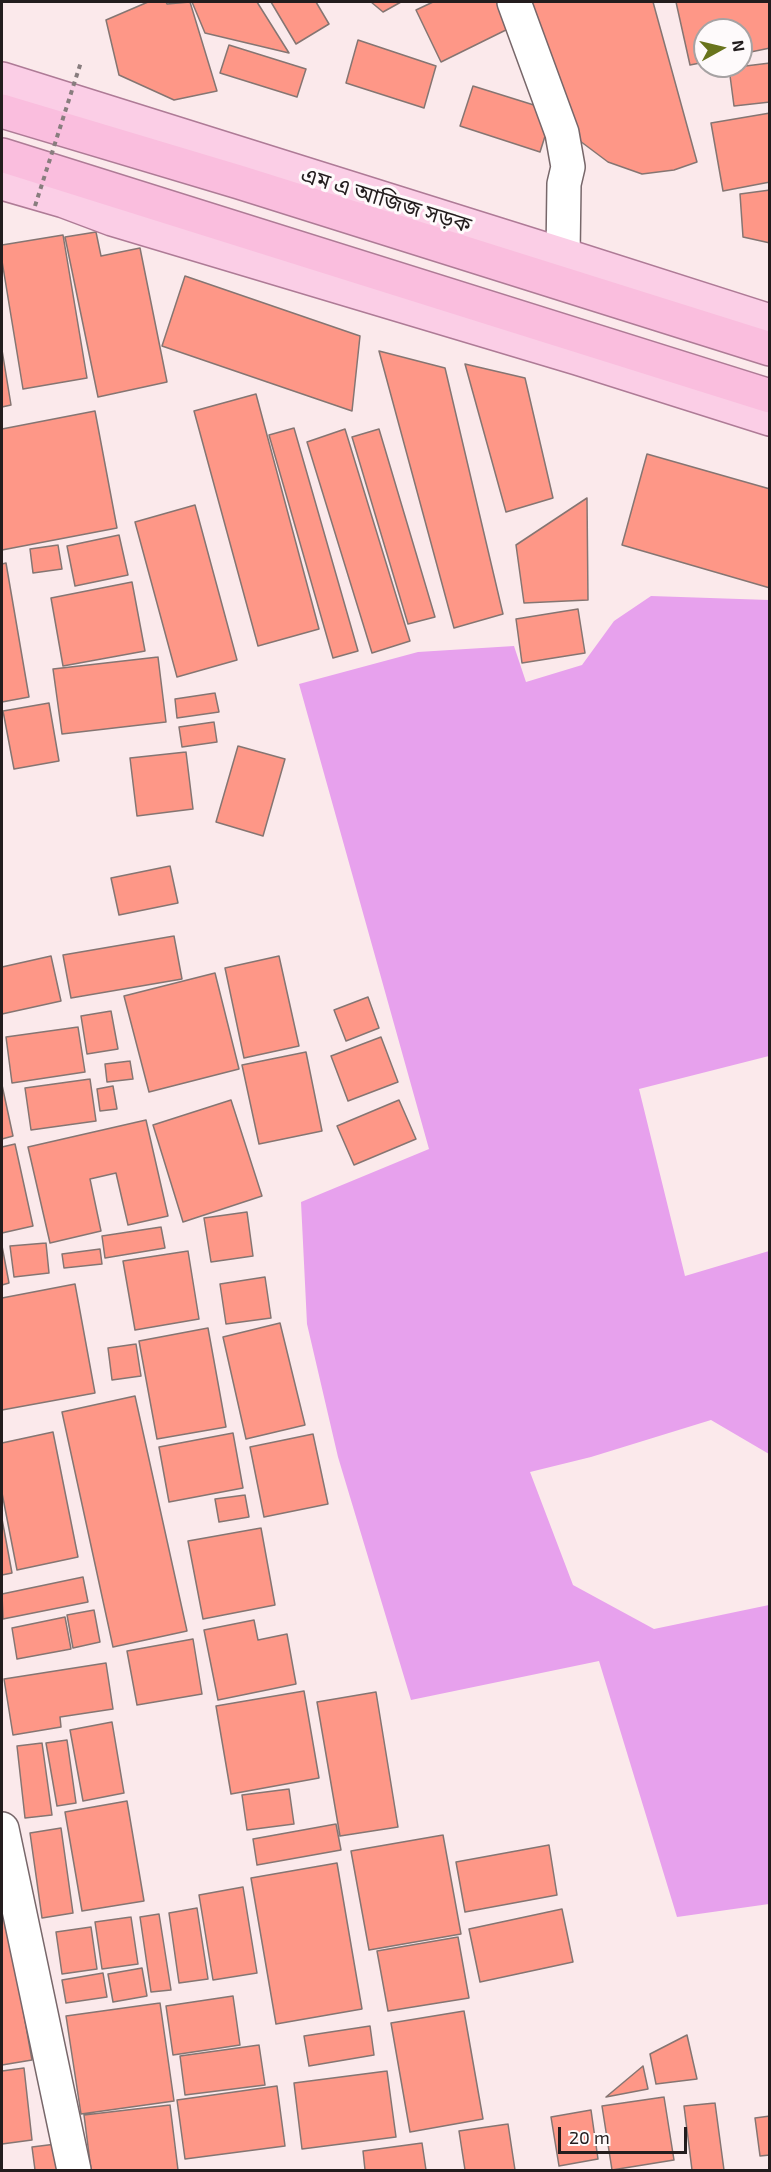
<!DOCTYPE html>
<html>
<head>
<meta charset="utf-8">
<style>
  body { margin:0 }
  #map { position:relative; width:771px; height:2172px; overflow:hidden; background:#fbe9eb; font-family:"Exo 2",sans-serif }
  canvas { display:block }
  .frame { position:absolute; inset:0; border:3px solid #231d1e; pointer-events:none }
  .north { position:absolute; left:693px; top:18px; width:60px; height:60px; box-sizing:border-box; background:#fefafb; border:2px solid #a6a2a3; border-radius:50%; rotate:82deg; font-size:16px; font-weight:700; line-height:24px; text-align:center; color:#231d1e }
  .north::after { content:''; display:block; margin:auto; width:21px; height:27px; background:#69741d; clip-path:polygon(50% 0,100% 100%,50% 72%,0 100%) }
  .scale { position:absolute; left:558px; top:2127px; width:129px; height:27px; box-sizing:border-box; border:3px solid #231d1e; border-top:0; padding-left:8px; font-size:18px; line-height:21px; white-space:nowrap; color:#231d1e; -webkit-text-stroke:4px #fefafb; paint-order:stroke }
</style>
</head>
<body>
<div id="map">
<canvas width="771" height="2172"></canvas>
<div class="frame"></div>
<div class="north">N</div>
<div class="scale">20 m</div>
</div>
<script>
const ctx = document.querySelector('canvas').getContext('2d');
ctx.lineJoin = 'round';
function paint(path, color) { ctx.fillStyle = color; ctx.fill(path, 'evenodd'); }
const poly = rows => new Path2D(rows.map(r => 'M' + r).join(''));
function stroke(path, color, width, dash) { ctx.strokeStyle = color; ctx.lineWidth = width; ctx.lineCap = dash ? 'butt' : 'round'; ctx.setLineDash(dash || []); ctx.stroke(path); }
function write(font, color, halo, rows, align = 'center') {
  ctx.font = font + ' "Exo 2","Noto Sans Bengali",sans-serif'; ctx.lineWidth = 6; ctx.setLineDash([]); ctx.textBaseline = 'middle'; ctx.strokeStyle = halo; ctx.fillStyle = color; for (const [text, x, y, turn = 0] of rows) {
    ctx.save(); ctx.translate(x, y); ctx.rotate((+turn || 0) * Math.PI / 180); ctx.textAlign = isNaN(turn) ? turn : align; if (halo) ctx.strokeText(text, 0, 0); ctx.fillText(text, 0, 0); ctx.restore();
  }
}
paint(poly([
  [651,596,769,600,769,1056,639,1089,685,1276,769,1251,769,1454,711,1420,591,1457,530,1472,573,1585,654,1629,769,1605,769,1904,677,1917,599,1661,411,1700,338,1457,307,1324,301,1202,429,1149,299,684,418,652,514,646,526,682,582,665,614,621]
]), '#e7a1ed');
const building = poly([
  [148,2,166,2,167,4,190,2,217,91,174,100,119,75,106,20,148,2],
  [192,2,257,2,289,53,205,33,192,2],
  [271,2,316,2,329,24,296,44,271,2],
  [371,2,401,2,383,12,371,2],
  [433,2,502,2,514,26,441,62,416,10,433,2],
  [526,2,653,2,697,162,674,170,642,174,608,162,568,132,526,2],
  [676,2,770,2,770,48,741,54,741,30,705,30,705,62,690,65,676,2],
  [358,40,436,66,424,108,346,83,358,40],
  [229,45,306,69,297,97,220,73,229,45],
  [770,63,770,102,734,106,729,68,770,63],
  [473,86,553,111,540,152,460,126,473,86],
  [770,113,770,182,723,191,711,123,770,113],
  [770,190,770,243,743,237,740,194,770,190],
  [96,232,101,256,140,248,167,382,98,397,65,237,96,232],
  [63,235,87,378,23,389,2,261,2,245,63,235],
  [185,276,360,336,352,411,162,346,185,276],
  [2,350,11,405,2,407,2,350],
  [379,351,445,368,503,614,454,628,379,351],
  [465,364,525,378,553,498,506,512,465,364],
  [256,394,319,629,258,646,194,411,256,394],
  [95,411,117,528,2,550,2,429,95,411],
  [294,428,358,651,333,658,269,435,294,428],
  [345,429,410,641,372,653,307,442,345,429],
  [379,429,435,617,408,624,352,437,379,429],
  [647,454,770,489,770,588,622,545,647,454],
  [587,498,588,600,524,603,516,545,587,498],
  [195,505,237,660,177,677,135,522,195,505],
  [119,535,128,575,75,586,67,546,119,535],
  [58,545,62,569,33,573,30,549,58,545],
  [6,563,29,697,2,702,2,564,6,563],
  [132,582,145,651,63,666,51,598,132,582],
  [578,609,585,653,522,663,516,619,578,609],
  [158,657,166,722,62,734,53,669,158,657],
  [215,693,219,712,177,718,175,699,215,693],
  [49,703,59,761,14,769,3,711,49,703],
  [214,722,217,742,182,747,179,727,214,722],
  [238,746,285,759,263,836,216,822,238,746],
  [186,752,193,809,137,816,130,758,186,752],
  [170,866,178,903,119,915,111,878,170,866],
  [174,936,182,979,71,998,63,955,174,936],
  [51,956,61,1001,2,1014,2,967,51,956],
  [279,956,299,1046,244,1058,225,968,279,956],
  [215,973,239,1069,149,1092,124,996,215,973],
  [368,997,379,1028,346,1041,334,1010,368,997],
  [111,1011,118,1049,87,1054,81,1016,111,1011],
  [78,1027,85,1072,12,1083,6,1037,78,1027],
  [381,1037,398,1082,348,1101,331,1056,381,1037],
  [306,1052,322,1131,259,1144,242,1065,306,1052],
  [130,1061,133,1079,107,1082,105,1064,130,1061],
  [90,1079,96,1121,31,1130,25,1088,90,1079],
  [2,1085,13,1136,2,1139,2,1085],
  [113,1086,117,1109,100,1111,97,1089,113,1086],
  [231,1100,262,1196,183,1222,153,1125,231,1100],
  [399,1100,416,1139,354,1165,337,1126,399,1100],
  [146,1120,168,1216,128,1225,116,1173,90,1179,101,1231,50,1243,28,1147,146,1120],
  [15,1144,33,1226,2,1233,2,1147,15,1144],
  [247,1212,253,1256,211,1262,204,1218,247,1212],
  [161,1227,165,1248,105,1258,102,1236,161,1227],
  [46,1243,49,1273,14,1277,10,1246,46,1243],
  [2,1246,9,1283,2,1285,2,1246],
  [100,1249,102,1264,64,1268,62,1254,100,1249],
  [188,1251,199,1319,135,1330,123,1261,188,1251],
  [265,1277,271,1318,226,1324,220,1284,265,1277],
  [75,1284,95,1393,2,1410,2,1298,75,1284],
  [280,1323,305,1425,246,1439,223,1337,280,1323],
  [208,1328,226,1427,157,1439,139,1341,208,1328],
  [136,1344,141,1376,112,1380,108,1348,136,1344],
  [135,1396,187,1631,113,1647,62,1412,135,1396],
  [53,1432,78,1557,17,1570,2,1493,2,1443,53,1432],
  [233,1433,243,1488,169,1502,159,1447,233,1433],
  [313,1434,328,1504,264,1517,250,1447,313,1434],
  [245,1495,249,1517,219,1522,215,1499,245,1495],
  [2,1519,12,1573,2,1575,2,1519],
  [261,1528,275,1605,203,1619,188,1541,261,1528],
  [83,1577,88,1602,3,1619,2,1594,83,1577],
  [94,1610,100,1642,73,1648,67,1615,94,1610],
  [65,1617,71,1649,17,1659,12,1628,65,1617],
  [254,1620,258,1640,287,1634,296,1684,218,1700,204,1630,254,1620],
  [193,1639,202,1694,137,1705,127,1651,193,1639],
  [106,1663,113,1709,60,1717,61,1727,13,1735,4,1679,106,1663],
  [304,1691,319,1778,231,1794,216,1706,304,1691],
  [376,1692,398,1827,340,1836,317,1702,376,1692],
  [112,1722,124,1793,83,1801,70,1730,112,1722],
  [67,1740,76,1803,57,1806,46,1743,67,1740],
  [42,1743,52,1815,25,1818,17,1746,42,1743],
  [289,1789,294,1824,247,1830,242,1795,289,1789],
  [127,1801,144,1901,82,1911,65,1812,127,1801],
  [336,1824,341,1850,257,1865,253,1839,336,1824],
  [61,1828,73,1913,42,1918,30,1833,61,1828],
  [443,1835,461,1934,369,1950,351,1851,443,1835],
  [549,1845,557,1895,465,1912,456,1862,549,1845],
  [337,1863,362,2009,276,2024,251,1878,337,1863],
  [243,1887,257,1973,213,1980,199,1895,243,1887],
  [197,1908,208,1979,179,1983,169,1913,197,1908],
  [562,1909,573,1962,480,1982,469,1929,562,1909],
  [6,1913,32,2060,2,2065,2,1914,6,1913],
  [159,1914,171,1990,151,1992,140,1917,159,1914],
  [131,1917,138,1964,102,1969,95,1922,131,1917],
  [91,1927,97,1969,62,1974,56,1932,91,1927],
  [458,1937,469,1998,388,2011,377,1951,458,1937],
  [142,1968,147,1996,113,2002,108,1974,142,1968],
  [103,1973,107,1997,66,2003,62,1980,103,1973],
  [233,1996,240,2045,173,2055,166,2006,233,1996],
  [160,2003,174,2101,81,2114,66,2016,160,2003],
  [464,2011,483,2119,410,2132,391,2023,464,2011],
  [370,2026,374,2055,309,2066,304,2036,370,2026],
  [687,2035,697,2079,656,2084,650,2054,687,2035],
  [259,2045,265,2085,185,2095,180,2056,259,2045],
  [643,2066,648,2089,606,2097,643,2066],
  [24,2068,32,2140,2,2144,2,2071,24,2068],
  [387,2071,396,2137,302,2149,294,2083,387,2071],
  [277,2086,285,2146,185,2159,177,2100,277,2086],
  [664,2097,674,2160,612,2170,602,2106,664,2097],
  [715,2103,724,2170,692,2170,684,2106,715,2103],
  [170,2105,178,2170,91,2170,84,2115,170,2105],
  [591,2110,598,2159,559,2166,551,2117,591,2110],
  [770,2116,770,2155,760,2156,755,2118,770,2116],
  [508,2124,515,2170,465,2170,459,2131,508,2124],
  [422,2143,426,2170,365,2170,363,2151,422,2143],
  [56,2144,60,2170,35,2170,32,2147,56,2144]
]);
paint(building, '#fe9787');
stroke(building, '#857572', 1.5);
const minor = poly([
  [514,2,562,133,568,167,564,184,563,255],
  [2,1829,74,2170]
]);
const primary = poly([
  [2,79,563,255,770,321],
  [2,183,64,201,112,219,577,358,770,419]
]);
const trunk = poly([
  [2,111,239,182,770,349],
  [2,155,770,396]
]);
stroke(minor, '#77676a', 36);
stroke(primary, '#ae7b96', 36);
stroke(trunk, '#ae7b96', 36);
stroke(minor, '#fff', 33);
stroke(primary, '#fbcee6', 33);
stroke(trunk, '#fabede', 33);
stroke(poly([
  [35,206,81,62]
]), '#887d7e', 4, [4.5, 4.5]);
write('22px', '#231d1e', '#fefafb', [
  ["এম এ আজিজ সড়ক",386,200,17]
]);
</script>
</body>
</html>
